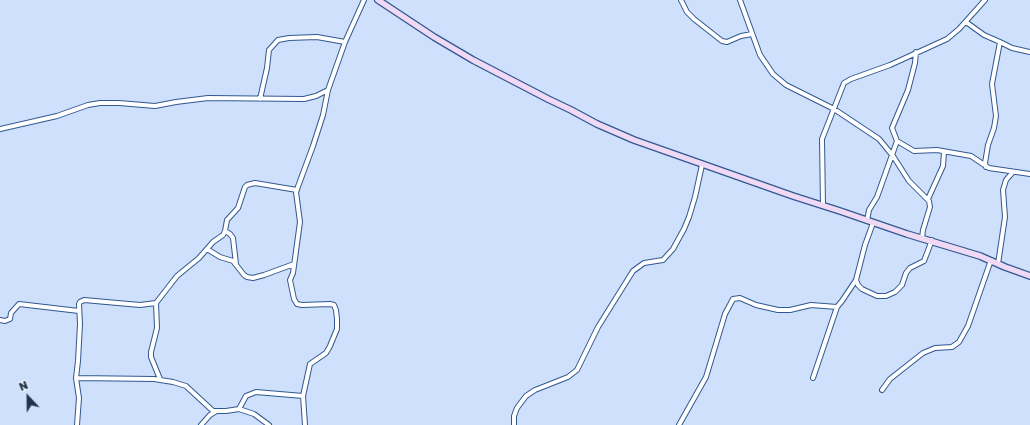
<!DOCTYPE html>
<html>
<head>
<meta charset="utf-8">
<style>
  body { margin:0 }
  #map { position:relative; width:1030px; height:425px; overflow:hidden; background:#cee0fb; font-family:"Golos Text",sans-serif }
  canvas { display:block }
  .north { position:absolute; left:8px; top:377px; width:40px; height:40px; -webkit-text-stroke:3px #e4edfa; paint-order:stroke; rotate:338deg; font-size:11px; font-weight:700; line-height:16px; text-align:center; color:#22334c }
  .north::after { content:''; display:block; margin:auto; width:14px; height:18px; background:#22334c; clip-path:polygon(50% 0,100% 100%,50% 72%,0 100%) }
</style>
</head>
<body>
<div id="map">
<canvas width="1030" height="425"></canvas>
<div class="north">N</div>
</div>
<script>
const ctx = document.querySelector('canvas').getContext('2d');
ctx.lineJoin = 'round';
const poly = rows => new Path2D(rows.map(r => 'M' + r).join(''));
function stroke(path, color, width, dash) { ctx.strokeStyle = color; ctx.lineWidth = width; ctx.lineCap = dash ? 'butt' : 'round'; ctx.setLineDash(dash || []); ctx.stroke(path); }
const street = poly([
  [681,0,687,12,694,19,722,41,727,42,741,36,752,34],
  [740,0,760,55,773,74,786,85,834,109,879,139,893,156,909,181,929,201,930,207,923,230,922,238],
  [966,22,984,35,1000,42,992,84,996,116,994,128,988,145,985,163,986,167],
  [1000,42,1012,48,1030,52],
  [260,99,267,68,269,50,278,40,289,38,317,37,345,42],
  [0,129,57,116,88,105,100,103,119,103,155,106,176,102,208,98,304,99,316,96,328,90],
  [897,141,914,151,937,150,971,156,989,168,1030,174],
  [928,199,943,166,944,152],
  [823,206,822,139,844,83,851,79,890,65,947,39,959,29,985,0],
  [867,221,869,210,877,197,897,141,892,128,908,90,915,63,916,52],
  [225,231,230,234,233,238,236,264],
  [207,249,220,257,233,261,244,275,247,277,253,278,264,275,294,264],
  [998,264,1005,217,1003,190,1006,180,1013,172],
  [856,280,858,285,862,289,877,296,886,296,895,292,902,285,906,273,910,268,924,261,932,240],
  [156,303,157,328,151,352,151,357,160,379],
  [0,320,5,321,10,319,11,313,19,304,79,311],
  [76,378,154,379,173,382,186,386,213,411,226,411,239,409,254,414,269,425],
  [813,378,837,307],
  [882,390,890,379,923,353,935,348,952,347,959,342,968,326,991,260],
  [239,409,246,396,256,392,303,396],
  [77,425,79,398,76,378,78,361,80,324,79,304,80,302,84,300,140,305,156,303,177,276,199,258,213,242,223,235,225,231,227,220,238,208,245,187,247,185,255,183,297,190],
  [201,425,210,415,215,412],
  [305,425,303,396,310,364,326,353,330,346,337,329,337,319,336,310,334,305,330,304,302,305,297,304,294,299,290,280,293,273,300,222,296,192,313,146,323,115,328,90,345,42,364,0],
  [514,425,514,416,517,408,526,396,535,390,568,377,577,370,598,327,633,271,644,263,663,260,673,249,684,229,689,217,695,197,702,165],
  [679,425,706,377,725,314,733,299,740,298,756,305,778,310,790,310,811,305,837,307,842,301,856,280,865,245,873,223]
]);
const secondary = poly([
  [378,0,434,37,473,60,548,99,571,110,597,124,634,140,793,196,840,211,907,234,980,256,1005,267,1030,276]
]);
stroke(street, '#315890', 6);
stroke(secondary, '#315890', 8);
stroke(street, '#fff', 4);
stroke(secondary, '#efd9f5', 5.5);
</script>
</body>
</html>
